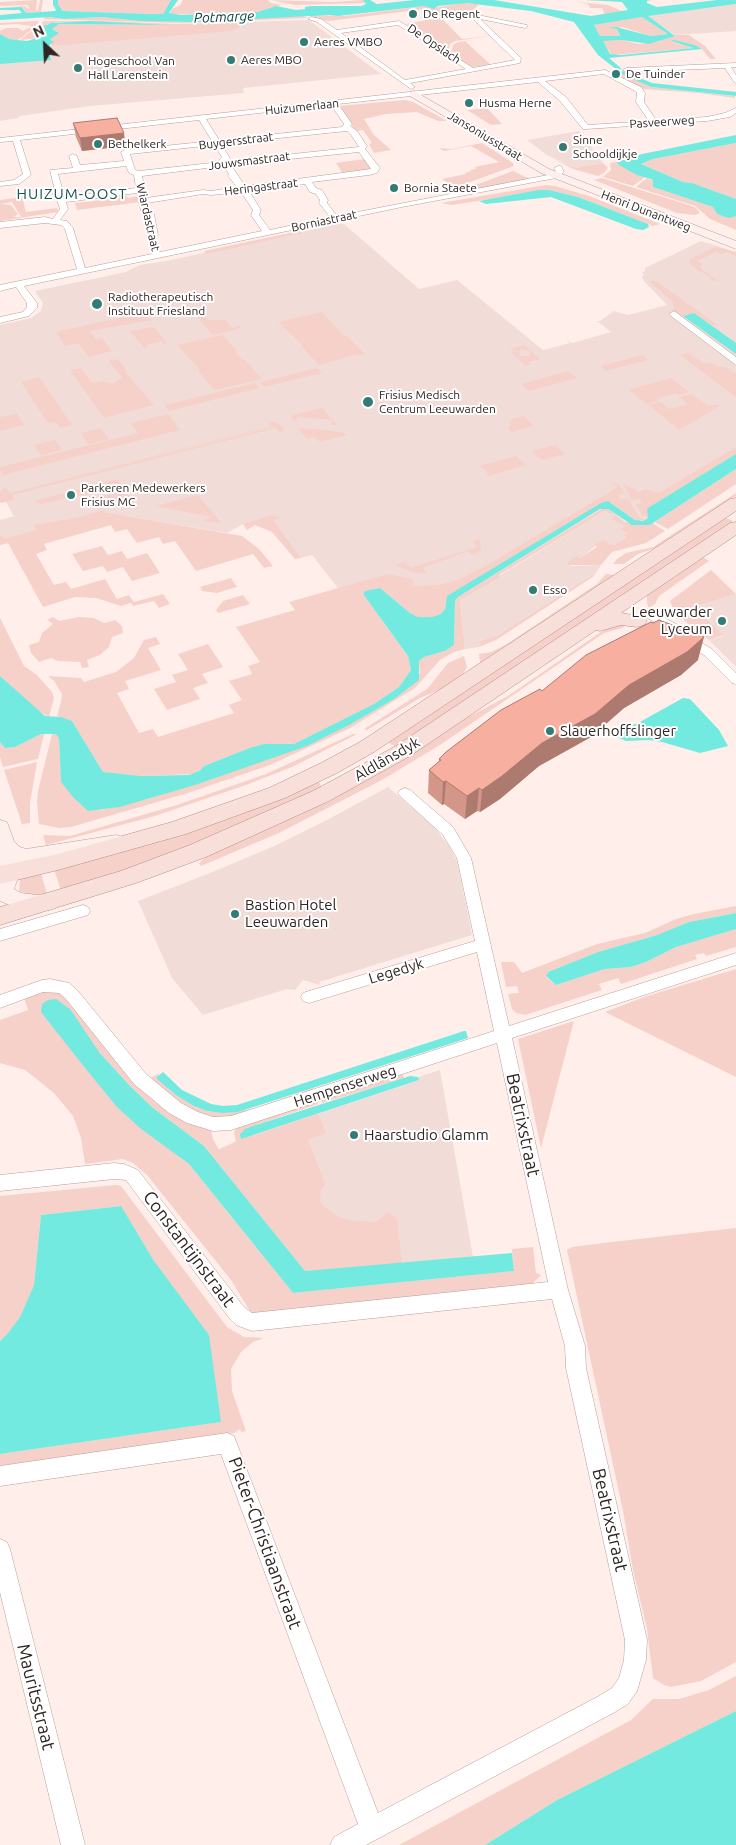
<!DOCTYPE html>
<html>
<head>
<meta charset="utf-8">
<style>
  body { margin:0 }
  #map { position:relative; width:736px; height:1845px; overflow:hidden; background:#ffeeea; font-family:Ubuntu,sans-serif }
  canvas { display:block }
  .north { position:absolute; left:20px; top:20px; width:50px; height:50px; -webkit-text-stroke:4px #fff; paint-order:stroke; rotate:335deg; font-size:14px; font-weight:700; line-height:20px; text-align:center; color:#2f2522 }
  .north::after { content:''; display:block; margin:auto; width:18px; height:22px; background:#2f2522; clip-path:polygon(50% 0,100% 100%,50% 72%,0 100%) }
</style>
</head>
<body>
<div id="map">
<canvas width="736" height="1845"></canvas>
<div class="north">N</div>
</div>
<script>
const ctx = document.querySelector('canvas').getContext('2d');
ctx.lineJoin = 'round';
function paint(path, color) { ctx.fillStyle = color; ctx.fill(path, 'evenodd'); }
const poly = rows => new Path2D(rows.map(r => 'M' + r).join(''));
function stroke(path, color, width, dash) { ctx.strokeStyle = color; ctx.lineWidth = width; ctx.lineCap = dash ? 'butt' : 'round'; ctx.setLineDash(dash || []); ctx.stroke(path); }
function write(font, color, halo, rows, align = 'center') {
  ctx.font = font + ' Ubuntu,sans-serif'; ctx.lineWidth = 4; ctx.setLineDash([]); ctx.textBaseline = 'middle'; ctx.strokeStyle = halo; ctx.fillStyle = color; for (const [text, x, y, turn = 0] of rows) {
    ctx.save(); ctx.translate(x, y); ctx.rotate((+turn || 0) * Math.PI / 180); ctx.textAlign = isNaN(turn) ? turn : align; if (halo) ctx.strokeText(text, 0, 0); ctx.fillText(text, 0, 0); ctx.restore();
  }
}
paint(poly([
  [736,4,736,31,675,35,647,16],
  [309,20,381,74,243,88,244,93,90,106,20,116,18,118,0,121,0,62,48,46,92,42,96,34,243,22],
  [579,131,603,163,575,168,547,155,527,140],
  [332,224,344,224,419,289,457,280,543,350,570,343,566,339,572,343,611,332,597,321,600,321,614,311,628,315,667,305,644,281,642,278,644,274,642,273,645,271,645,268,701,241,736,252,736,454,651,506,648,518,643,521,608,501,447,596,332,590,338,588,312,555,300,558,268,518,243,524,227,533,102,512,31,537,0,545,0,520,14,516,6,502,0,503,0,325,31,318,41,311,43,303,35,291,126,272,140,265,172,260],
  [605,511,615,516,612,519,626,526,627,537,614,545,603,540,570,566,601,565,594,576,497,636,480,643,479,647,465,649,460,600],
  [736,594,736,667,709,640,723,636,694,607],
  [388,787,433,826,450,847,457,862,472,935,319,982,320,985,303,980,295,990,287,989,203,1015,172,978,138,901,210,873,272,847,325,821],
  [440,1070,473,1257,312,1272,210,1153,241,1139,408,1084,419,1080,418,1077]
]), '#f2dcd7');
paint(poly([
  [37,0,36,11,38,10,40,0,43,0,41,12,26,13,23,7,0,8,25,6,31,11,27,5,0,6,0,2],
  [58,0,171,0,163,14,151,14,62,11,61,8,57,5],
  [183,0,268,0,271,3,282,5,258,12,212,15,170,14,172,9,180,5],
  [271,0,334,2,363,0,365,3,295,5],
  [576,2,608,5,624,12,605,15,602,8,590,8,588,4],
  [463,3,479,4,469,14,456,13,426,19,420,17,433,16,425,9,329,21,320,20,309,15,345,16,424,6,433,8],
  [458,14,468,15,441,18,462,39,491,36,455,41,450,44,449,49,446,51,406,24],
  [303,16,307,18,181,23,44,19,44,17,50,17,64,19,102,17,179,22],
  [642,17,668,34,651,36,622,27,608,29,617,29,620,37,600,36,594,25],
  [39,21,34,28,18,40,9,39,0,34,0,31,6,28,18,28,23,31,32,26,16,24,0,25,0,23],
  [44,21,101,21,178,24,237,22,240,27,232,31,51,46,53,41,50,39,58,32,52,29,59,24,166,25,60,22,47,24,46,33,40,38,20,40],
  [675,35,689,35,705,46,716,59,710,59,702,49,695,45,674,40,672,42,695,48,612,55,602,41,622,40,639,44,657,42],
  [492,38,465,41,491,65,471,67,447,52,452,50,453,45,458,42],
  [612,72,617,72,651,87,735,96,735,98,699,93,643,89],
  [405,100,413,102,447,121,438,121,417,112,386,114,364,119,374,135,391,150,374,153,369,144,372,143,363,130,356,131,338,106],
  [487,108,502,124,491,125,467,110],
  [482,143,513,163,514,166,454,188,442,179,466,174,465,173,471,171,470,170,476,169,475,167,499,162,471,146,444,151,439,148,452,149],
  [736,143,736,199,692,183,683,182,641,164,653,159],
  [365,159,371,168,365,172,348,174,342,172,336,163],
  [554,159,575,168,603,163,608,168,604,173,598,176,573,169],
  [617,162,625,168,645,177,633,186,603,177,611,170,610,163],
  [513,171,530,179,484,189,462,190],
  [602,178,689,205,696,208,700,213,695,215,677,213,594,180],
  [647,178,653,181,653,187,713,207,717,214,728,218,736,216,736,230,710,219,695,206,636,187],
  [546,185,555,186,589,196,660,224,653,226,578,197,549,190,452,205,441,203],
  [117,196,127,196,128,198,139,196,141,202,77,210,75,203,101,200,100,198],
  [22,197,26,212,57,208,58,212,0,221,0,204,11,205,18,214,14,217,21,217,12,202,0,204,0,200],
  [299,231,302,233,206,254,204,251],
  [716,247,736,252,736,257,728,252,721,254,716,252,697,261,703,264,699,267,717,280,723,278,716,281,711,280,709,276,699,271,689,263,690,259],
  [652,280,656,281,719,326,712,325,694,313,681,316,675,312,672,301,650,282],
  [198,311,207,319,216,321,225,319,232,328,240,326,241,328,213,335,193,312,177,314],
  [145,312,152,320,90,331,96,339,102,338,112,351,89,357,78,343,65,346,56,332],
  [322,312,344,336,346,335,365,354,344,357,345,358,319,365,301,346,303,345,278,322],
  [154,327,167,343,164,344,162,341,146,345,147,348,144,348,130,331],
  [223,335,237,351,235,351,242,360,245,360,262,379,214,390,198,371,200,370,177,345],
  [524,345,540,359,529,362,530,364,526,366,510,351,519,352,519,356,530,356,529,354,531,353,529,351,521,349,520,352,510,349],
  [688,353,705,364,713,363,718,367,725,367,736,374,736,397,680,355],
  [643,355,648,360,606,371,601,366],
  [118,359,127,371,125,372,154,405,104,418,70,370,81,368,92,383,104,381,112,384,122,378,109,361],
  [317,368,322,373,264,387,260,382],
  [568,371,577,378,529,391,521,384],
  [39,377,72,425,61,428,56,422,48,423,21,382],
  [671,378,689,392,679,395,676,393,657,399,658,401,647,404,629,390],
  [255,383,260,388,169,411,165,405],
  [691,394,708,406,717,404,720,406,679,430,649,405,660,402,669,409,688,404,680,397],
  [322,408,337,425,331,425,332,420,298,417,296,421,291,418,293,415],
  [17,414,24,425,0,431,0,417],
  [168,414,180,430,3,475,0,470,0,467,138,433,131,423],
  [524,416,534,426,511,432,508,429,512,419],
  [268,421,278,423,284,430,280,432,276,428,12,495,14,500,0,503,0,491,6,488,10,493,271,426],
  [274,426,275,427,5,495],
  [101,428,109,439,88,444,81,433],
  [304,428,342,432,347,435,320,442,315,437,307,439,298,429],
  [55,440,62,450,41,455,34,445],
  [555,445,565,454,542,460,532,451],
  [736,447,736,454,651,506,648,518,642,515,635,504,642,503,640,499,632,500,623,484,639,492,645,489,659,493],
  [516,456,526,465,488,476,486,470,479,466],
  [736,469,736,484,668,529,655,522],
  [118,479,122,486,41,504,35,502,38,500],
  [613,482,619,485,625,494,618,495,620,499,628,499,638,516,645,520,637,521,608,501,446,601,445,609,441,614,432,617,418,617,410,613,380,588,365,591,363,594,408,656,411,670,399,687,374,704,294,744,264,744,252,747,204,766,195,774,141,776,115,774,103,772,72,721,57,716,61,702,62,694,54,681,48,676,81,678,84,682,116,672,134,658,144,640,156,637,160,644,148,648,161,670,125,681,129,689,117,693,139,733,153,729,158,737,234,713,229,705,242,700,229,681,252,674,248,666,260,662,236,627,295,610,289,602,388,574,414,579,413,586,438,585,458,580,487,565,618,487,612,483],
  [125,490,138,509,124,506,132,502,110,498,98,502,95,500,98,497],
  [736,493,736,496,656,548,638,554,624,564,613,564,617,559,626,553,653,547],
  [198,495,221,523,202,521,211,517,156,506],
  [603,508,608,509,625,522,650,525,652,523,665,531,646,543,612,552,601,565,567,565,568,562,577,556,580,558,597,547,594,545,603,540,614,545,627,537,624,535,627,533,621,529,625,526,611,519,615,516,605,511,499,575,500,577,460,600,465,649,454,652,440,660,415,688,350,728,270,765,188,793,71,827,59,828,39,824,37,802,38,791,52,734,56,734,59,739,61,782,101,810,148,799,321,739,394,699,420,673,419,661,424,657,445,651,454,645,455,601,458,597],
  [104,510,106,510,103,512,242,536,259,549,273,566,264,568,253,554,196,571,175,541,163,544,159,537,137,543,127,529,115,532,111,525,44,544,47,550,36,554,54,585,66,582,71,589,105,579,117,599,129,595,134,602,163,594,170,604,159,608,154,601,133,606,131,603,121,606,96,598,75,597,43,607,8,543,0,545,0,535,4,539,36,530,34,525,80,517],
  [272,515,281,518,273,520,301,558,295,559,272,532,255,525,247,530,243,524],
  [725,518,732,520,732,523,396,747,389,743,389,742],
  [480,539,481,550,473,555,467,551,423,568,427,573,411,572,396,565,405,562,410,568,477,547,472,541],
  [102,546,108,555,122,551,127,559,147,553,160,573,132,581,123,567,107,572,103,566,83,571,72,554],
  [703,557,709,561,659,596,655,604,649,608,647,603,647,595],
  [711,570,736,594,694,607,723,635,709,640,692,628,674,610,670,601],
  [606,574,616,575,480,663,479,654,491,652,507,644,597,584],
  [593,575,594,576,591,578,496,640,479,647,481,641,497,636],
  [231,578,237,587,217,593,202,591,200,587],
  [243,595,250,604,218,613,216,610,223,601],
  [53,617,59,621,79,617,93,618,105,623,115,620,122,626,123,633,112,637,109,647,100,655,87,660,89,667,82,668,80,662,58,661,51,658,39,662,31,653,29,645,39,642,42,633,53,624,47,620],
  [0,618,24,666,37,675,52,692,54,698,49,717,37,710,0,676],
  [628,624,622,628,604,633,440,745,382,780,279,833,201,866,199,863,210,853,508,696,611,625],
  [208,644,223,667,202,674,208,683,193,688,200,699,167,710,154,689,176,682,172,675,188,670,178,654],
  [464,656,467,667,462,676,451,685,420,698,367,730,364,729,427,689,448,663],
  [41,734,44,734,38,759,3,767,0,757,0,742,5,748,15,747],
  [353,734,357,734,292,767,246,785,155,816,46,845,43,835,70,836,177,805,266,774],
  [37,762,30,803,30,823,22,824,4,770],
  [317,782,320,783,321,788,152,862,61,891,54,869],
  [41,873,47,894,32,895,19,891,20,879],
  [736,906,736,913,689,922,657,935,598,952,548,972,546,977,556,985,605,969,631,967,646,962,676,947,736,929,736,947,706,956,704,953,695,955,697,959,621,984,618,978,599,984,602,990,525,1015,516,1013,512,1009,508,994,519,993,517,986,506,987,501,962,514,962,522,973,597,944,645,933,676,919,694,914],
  [736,969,736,1077,605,1012,647,996],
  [43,990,63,992,114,1058,211,1130,213,1139,219,1150,236,1142,234,1132,238,1127,313,1102,317,1102,318,1104,253,1126,252,1136,318,1114,326,1133,308,1140,325,1184,321,1190,320,1200,323,1206,339,1217,350,1220,374,1222,379,1220,388,1212,397,1218,402,1264,305,1271,204,1146,153,1108,130,1086,99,1052,41,1009,85,1068,173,1152,189,1164,293,1293,514,1271,512,1249,533,1247,536,1273,541,1275,532,1284,255,1314,251,1313,231,1280,147,1175,133,1163,123,1159,85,1164,81,1138,73,1116,54,1093,25,1070,0,1063,0,1020,28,1010,24,998],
  [574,1021,541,1148,518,1039],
  [402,1073,404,1078,322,1103,321,1101],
  [158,1074,160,1075,156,1078,194,1106,207,1111,222,1113,253,1109,313,1088,314,1090,229,1118,214,1118,178,1105,149,1079],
  [116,1185,121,1186,227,1327,244,1337,264,1338,253,1342,241,1352,231,1369,232,1391,246,1431,241,1432,240,1429,234,1433,0,1467,0,1454,221,1422,154,1261,120,1206,41,1215,34,1285,20,1317,8,1333,0,1341,0,1196],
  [736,1228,736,1662,701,1681,671,1687,664,1685,653,1678,647,1629,633,1570,623,1511,567,1250,572,1247,603,1243],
  [736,1676,736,1711,557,1800,485,1845,399,1845,631,1720,653,1699,679,1699,709,1690]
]), '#f6d1c9');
paint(poly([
  [53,0,58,0,58,5,61,8,62,11,151,14,163,14,171,0,178,0,169,13,181,15,258,12,276,6,296,10,305,9,305,7,310,6,361,6,366,4,363,0,370,0,377,4,415,0,494,0,591,16,628,10,622,2,585,0,651,0,647,1,647,3,657,7,717,0,736,0,736,4,648,16,675,36,649,44,622,40,603,41,610,54,621,55,694,48,671,41,674,40,695,45,702,49,609,58,622,69,617,70,598,55,574,22,531,11,467,3,438,6,434,9,424,6,338,16,330,15,193,22,141,21,102,17,64,19,50,17,0,20,0,15,22,13,19,10,0,10,0,8,22,7,26,13,55,11,56,10,53,5],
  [642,17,668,34,651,36,616,27,608,28,617,29,620,36,600,36,594,25],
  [90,21,168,25,59,24,52,29,59,33,50,39,54,42,48,46,52,48,49,52,51,60,0,64,0,34,9,39,27,41,43,36,46,33,44,26,51,23],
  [623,71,652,83,736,92,736,96,651,87,617,72],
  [736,135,736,143,653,159,641,164,683,182,692,183,736,199,736,216,733,217,728,218,717,214,713,207,653,187,653,181,651,179,637,175,619,165,617,162,642,154],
  [539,190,549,190,578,197,648,224,649,227,643,230,636,229,551,197,486,204,479,201],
  [694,313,736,343,736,354,683,316],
  [736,454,736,469,650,525,632,525,608,509,600,509,458,597,455,601,454,645,445,651,424,657,419,661,419,680,394,699,349,725,307,746,195,785,120,807,88,811,74,798,61,782,59,739,56,734,41,734,15,747,5,748,0,742,0,676,45,716,61,717,72,721,103,772,141,776,189,775,199,771,204,766,252,747,264,744,294,744,374,704,399,687,411,670,408,656,363,594,365,591,380,588,410,613,418,617,432,617,441,614,445,609,447,596,601,503,608,501,635,520,643,521,648,518,647,509,651,506],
  [683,698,690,699,719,730,728,746,700,753,662,742,649,740,626,741,619,738,617,735,621,729,638,723],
  [736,913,736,929,676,947,646,962,631,967,605,969,556,985,546,976,548,972,598,952,657,935,689,922],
  [56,999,70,1009,99,1052,130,1086,153,1108,204,1146,305,1271,512,1253,514,1271,293,1293,189,1164,140,1128,117,1107,85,1068,41,1012,42,1004,48,1000],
  [464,1031,466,1031,468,1038,238,1112,222,1113,207,1111,194,1106,176,1095,156,1078,163,1072,182,1090,211,1104,223,1106,237,1105],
  [410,1076,418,1077,419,1080,241,1139,240,1134,245,1129,253,1126],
  [121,1206,154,1261,209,1335,221,1422,0,1454,0,1341,8,1333,20,1317,34,1285,41,1215],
  [736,1711,736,1845,485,1845,557,1800]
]), '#72eadf');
const street = poly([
  [473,14,527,25,528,26,525,28,480,19,521,58,520,63,410,83,415,87,411,89,317,22,308,19,311,17,321,19,337,30,399,21,473,68,515,60,471,17,470,16,473,14],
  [398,25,466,69,405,80,341,33,398,25],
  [736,63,736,67,731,67,736,75,736,83,734,82,725,68,626,72,623,70,626,68,736,63],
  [605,70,641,87,645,93,644,102,656,120,707,117,725,113,736,108,736,113,730,117,707,121,586,129,583,129,560,101,538,82,338,104,352,124,350,126,357,131,367,146,365,149,380,168,377,173,369,175,312,182,316,188,322,190,328,200,327,203,337,216,553,174,556,172,554,168,558,166,561,166,564,172,556,178,402,207,24,286,37,303,37,308,29,316,0,323,0,317,23,312,27,307,27,303,16,287,0,291,0,285,77,269,65,229,61,225,45,223,0,228,0,222,45,217,53,219,60,209,57,200,52,194,55,191,50,170,73,168,69,156,73,154,77,156,80,165,124,161,121,152,125,150,212,141,199,120,20,140,31,175,19,184,0,186,0,182,14,180,23,174,13,141,0,142,0,138,605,70],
  [604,74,635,91,637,93,636,102,649,121,588,125,566,97,545,81,604,74],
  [331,105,344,124,342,127,219,140,206,119,331,105],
  [347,131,351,135,359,147,227,161,230,158,221,144,347,131],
  [214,145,222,157,219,160,220,162,139,171,135,170,130,154,214,145],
  [359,152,371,169,245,186,231,165,359,152],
  [126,166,129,173,134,175,136,188,63,197,60,194,63,191,58,174,126,166],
  [223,166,229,174,228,176,237,187,211,191,203,190,146,198,142,176,223,166],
  [305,184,310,192,316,194,320,200,319,203,330,217,270,230,259,215,261,210,249,191,305,184],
  [241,192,253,210,251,215,262,231,160,252,158,250,155,238,158,235,154,214,149,210,147,203,203,194,211,195,241,192],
  [137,193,141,211,146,215,150,234,147,237,152,254,85,268,73,228,67,221,60,220,68,209,66,202,137,193],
  [674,311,736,357,736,365,671,316,669,314,674,311],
  [648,609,678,625,695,639,712,649,736,673,736,684,732,683,704,655,687,645,670,631,644,616,642,613,648,609],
  [405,788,410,790,453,827,471,858,509,1026,736,953,736,965,512,1038,568,1290,585,1346,586,1368,647,1640,646,1660,637,1691,628,1704,615,1712,366,1845,330,1845,334,1837,358,1824,221,1454,0,1486,0,1466,227,1433,234,1436,378,1813,599,1696,612,1688,619,1678,624,1660,625,1640,566,1368,565,1346,552,1299,252,1331,236,1325,230,1319,126,1180,114,1179,0,1191,0,1175,114,1163,124,1164,138,1170,244,1307,252,1313,548,1282,497,1043,231,1130,213,1131,187,1123,169,1113,134,1084,66,999,59,993,43,992,0,1008,0,995,42,980,50,979,69,983,78,991,146,1074,181,1103,198,1112,213,1117,231,1116,494,1031,477,952,309,1003,303,1001,301,997,303,993,309,991,475,941,457,858,443,835,400,796,398,793,400,790,405,788],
  [83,905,88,907,90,911,88,915,0,941,0,929,83,905],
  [0,1539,7,1542,10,1549,85,1845,61,1845,0,1592,0,1539]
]);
const secondary = poly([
  [414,91,549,169,736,241,736,249,541,173,410,96,410,92,414,91],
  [0,820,7,822,14,841,20,847,26,849,116,835,123,837,126,842,123,847,116,849,26,863,20,862,21,869,14,889,21,893,37,895,49,894,56,896,59,902,56,908,49,910,37,911,17,908,0,901,0,820]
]);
const primary = poly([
  [736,498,736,511,374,752,337,773,285,798,186,834,58,870,0,884,0,866,58,854,172,822,269,788,321,763,360,742,730,499,736,498],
  [736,522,736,535,621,613,644,617,647,621,644,625,637,627,621,625,600,631,596,630,410,756,329,801,206,857,136,883,0,925,0,907,121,871,190,845,313,791,396,746,730,523,736,522]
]);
stroke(street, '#b89e98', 1);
stroke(secondary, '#b89e98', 1);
stroke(primary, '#af9088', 1);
paint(street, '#fff');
paint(secondary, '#fcefec');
paint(primary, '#f8dfd9');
paint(poly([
  [73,123,124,133,125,146,82,151,76,137],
  [698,660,681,675,624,708,591,737,539,766,500,799,480,812,477,811,465,819,444,804,442,805,428,793,429,770,439,762,439,759,542,691]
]), '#d49689');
paint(poly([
  [124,133,125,146,82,151,80,138],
  [704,637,698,660,681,675,624,708,591,737,539,766,500,799,480,812,482,790,542,743,629,685],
  [446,781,444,804,442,805,443,782],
  [479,788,477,811,465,819,467,796]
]), '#ad7a6f');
const building = poly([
  [117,118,124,133,80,138,73,123,117,118],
  [659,620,683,629,686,626,704,637,687,652,629,685,595,714,542,743,502,776,482,790,479,788,467,796,446,781,443,782,429,770,441,760,439,759,446,752,501,710,540,689,542,691,586,655,651,622,653,623,659,620]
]);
paint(building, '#f7af9f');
stroke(building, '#ad7a6f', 1);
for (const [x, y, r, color] of [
  [413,14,5,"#347b75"],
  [304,42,5,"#347b75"],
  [231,60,5,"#347b75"],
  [78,68,5,"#347b75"],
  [616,74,5,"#347b75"],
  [469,103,5,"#347b75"],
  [98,144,5,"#347b75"],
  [563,147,5,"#347b75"],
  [394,188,5,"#347b75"],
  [97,304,6,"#347b75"],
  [368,402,6,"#347b75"],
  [71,495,5,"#347b75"],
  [533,590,5,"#347b75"],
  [722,621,5,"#347b75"],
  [550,731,5,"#347b75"],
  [235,914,5,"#347b75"],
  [354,1135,5,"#347b75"]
]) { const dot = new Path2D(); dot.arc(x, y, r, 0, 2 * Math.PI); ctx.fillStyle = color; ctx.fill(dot); stroke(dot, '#fff', 2); }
write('12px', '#2f2522', '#fff', [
  ["De Regent",423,14],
  ["Aeres VMBO",314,42],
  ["Aeres MBO",241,60],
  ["Hogeschool Van",88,61],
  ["Hall Larenstein",88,75],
  ["De Tuinder",626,74],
  ["Husma Herne",479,103],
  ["Sinne",573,140],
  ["Schooldijkje",573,154],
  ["Bethelkerk",108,144],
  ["Bornia Staete",404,188],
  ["Radiotherapeutisch",108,297],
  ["Instituut Friesland",108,311],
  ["Frisius Medisch",379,395],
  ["Centrum Leeuwarden",379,409],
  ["Parkeren Medewerkers",81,488],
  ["Frisius MC",81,502],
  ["Esso",543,590]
], 'left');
write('12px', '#2f2522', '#fff', [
  ["De Opslach",434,44,34],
  ["Huizumerlaan",302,107,-6],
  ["Pasveerweg",662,122,-4],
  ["Jansoniusstraat",485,136,31],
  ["Buygersstraat",236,141,-7],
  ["Jouwsmastraat",249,161,-7],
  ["Heringastraat",261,187,-7],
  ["Henri Dunantweg",646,211,21],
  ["Wiardastraat",148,217,77],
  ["Borniastraat",324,221,-12]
]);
write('italic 14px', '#07413d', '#fff', [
  ["Potmarge",224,17,-2]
]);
ctx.letterSpacing = '1px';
write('15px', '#1a544f', '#fff', [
  ["HUIZUM-OOST",72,194]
]);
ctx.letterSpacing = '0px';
write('15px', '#2f2522', '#fff', [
  ["Leeuwarder",712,612,"right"],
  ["Lyceum",712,629,"right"],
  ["Slauerhoffslinger",560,731],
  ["Bastion Hotel",245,905],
  ["Leeuwarden",245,922],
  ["Haarstudio Glamm",364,1135]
], 'left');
write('15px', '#2f2522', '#fff', [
  ["Aldlânsdyk",387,759,-30],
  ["Legedyk",396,971,-17],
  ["Hempenserweg",345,1086,-18]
]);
write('18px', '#2f2522', '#fff', [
  ["Beatrixstraat",523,1125,78],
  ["Constantijnstraat",189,1249,53],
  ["Beatrixstraat",610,1520,77],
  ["Pieter-Christiaanstraat",265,1543,70],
  ["Mauritsstraat",36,1697,76]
]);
</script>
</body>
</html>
